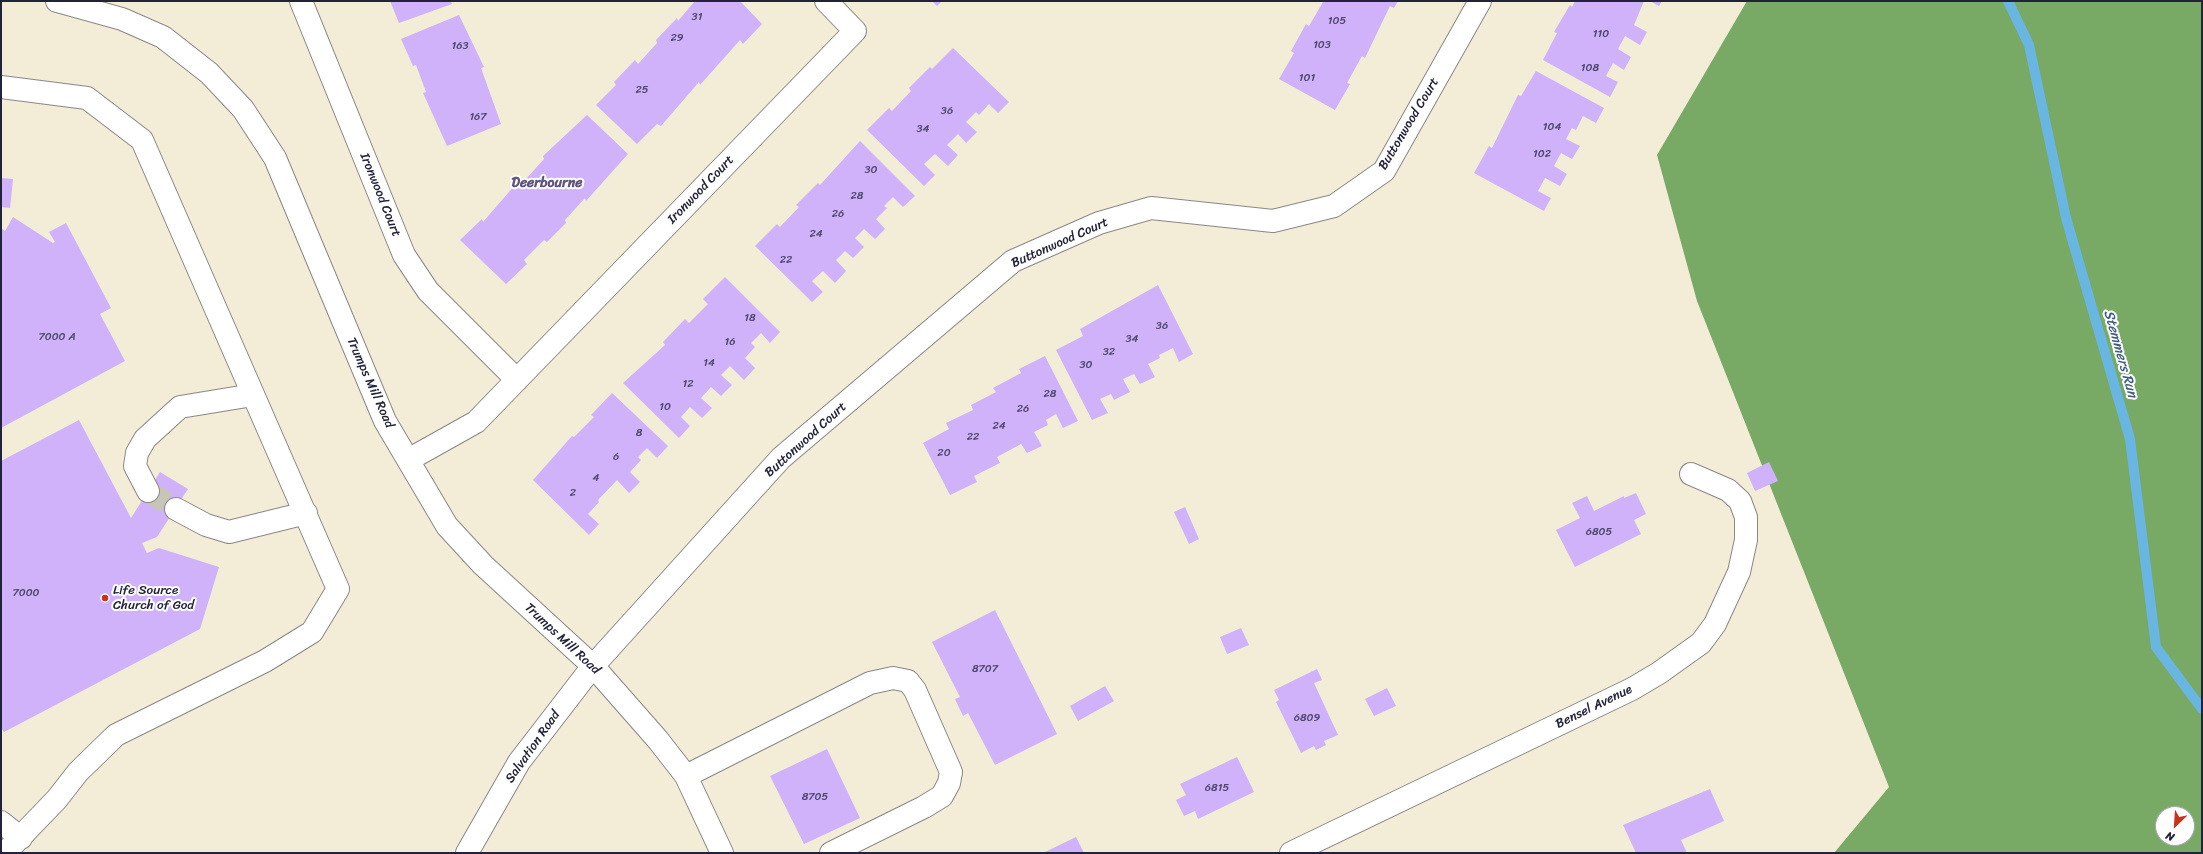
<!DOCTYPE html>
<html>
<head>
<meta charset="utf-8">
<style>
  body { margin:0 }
  #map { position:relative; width:2203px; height:854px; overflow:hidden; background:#f3ecd7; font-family:Sriracha,sans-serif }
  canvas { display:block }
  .frame { position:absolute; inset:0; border:2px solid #22223b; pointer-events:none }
  .north { position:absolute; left:2155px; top:806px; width:40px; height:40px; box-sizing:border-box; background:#fff; border:1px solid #a7a7b1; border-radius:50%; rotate:205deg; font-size:11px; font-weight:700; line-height:16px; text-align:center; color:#22223b }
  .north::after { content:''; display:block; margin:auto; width:14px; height:18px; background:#c8321e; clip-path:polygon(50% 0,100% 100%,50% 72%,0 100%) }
</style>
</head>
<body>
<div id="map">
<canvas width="2203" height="854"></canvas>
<div class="frame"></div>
<div class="north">N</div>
</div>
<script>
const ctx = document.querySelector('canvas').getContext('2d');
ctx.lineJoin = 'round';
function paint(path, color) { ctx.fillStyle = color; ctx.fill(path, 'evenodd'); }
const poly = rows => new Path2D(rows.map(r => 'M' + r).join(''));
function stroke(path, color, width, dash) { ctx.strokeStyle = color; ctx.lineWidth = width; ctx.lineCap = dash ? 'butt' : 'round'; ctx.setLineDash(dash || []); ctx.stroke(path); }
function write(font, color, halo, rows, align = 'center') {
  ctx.font = font + ' Sriracha,sans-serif'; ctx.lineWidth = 4; ctx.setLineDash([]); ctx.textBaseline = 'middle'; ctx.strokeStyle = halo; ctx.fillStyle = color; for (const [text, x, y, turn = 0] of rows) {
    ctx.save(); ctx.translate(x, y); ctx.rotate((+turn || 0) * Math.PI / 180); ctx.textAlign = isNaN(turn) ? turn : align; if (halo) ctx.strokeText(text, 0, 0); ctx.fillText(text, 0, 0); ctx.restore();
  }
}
paint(poly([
  [1747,1,2202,1,2202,853,1834,853,1889,787,1697,301,1657,155],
  [2163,814,2187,814,2187,838,2163,838]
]), '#78aa65');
stroke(poly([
  [2008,1,2029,45,2066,218,2130,439,2156,647,2202,709]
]), '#69b6e2', 10);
paint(poly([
  [390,1,451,1,452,4,399,23],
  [695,1,740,1,762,24,743,44,740,40,700,85,699,82,661,126,657,124,637,144,596,105,616,85,614,82,635,60,638,64,657,43,656,40,677,18,678,21],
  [932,1,942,1,937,6],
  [1321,1,1398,1,1394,8,1390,6,1365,58,1362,56,1347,83,1350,84,1335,110,1279,79,1294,53,1291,51,1306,24,1309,26,1323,2],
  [1575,1,1644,1,1634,25,1647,32,1640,45,1625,36,1618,49,1631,57,1624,70,1613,63,1606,76,1618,82,1610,97,1543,60,1557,33,1554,32,1570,5,1572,7],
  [1650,1,1662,1,1659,6],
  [459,15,484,67,481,68,501,124,447,146,423,93,426,92,416,65,413,66,401,39],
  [953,48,1009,102,998,113,989,104,979,115,976,112,966,122,977,132,966,143,958,134,947,145,958,155,948,166,935,154,924,164,935,175,924,186,867,130,889,108,892,111,911,91,909,88,930,67,932,69],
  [1536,71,1604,108,1596,123,1583,116,1576,130,1572,128,1566,139,1580,146,1572,159,1561,153,1554,166,1567,174,1560,186,1545,178,1538,191,1551,198,1544,211,1474,173,1489,146,1492,148,1518,95,1521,96],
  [587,115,628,154,586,201,585,198,565,220,566,223,547,242,544,240,524,260,527,264,506,284,460,240,482,219,483,222,521,178,525,180,544,159,543,156],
  [860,141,915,196,903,207,893,197,884,206,887,208,876,219,885,229,875,239,864,229,855,238,864,247,853,258,845,251,836,260,846,271,835,283,823,271,812,281,823,292,812,302,755,246,777,224,780,227,799,207,796,205,818,183,820,185],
  [1,178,13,179,10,208,1,207],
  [13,217,53,243,55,242,49,232,66,223,111,308,100,314,125,361,1,428,1,228,5,231],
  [725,277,780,332,770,343,761,333,751,343,755,347,745,358,755,368,744,380,730,366,721,375,732,385,721,396,711,387,701,398,712,408,702,418,690,407,681,417,690,426,679,438,623,383,665,345,663,342,685,319,689,323,708,304,703,299],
  [1158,285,1193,354,1179,362,1173,348,1159,355,1160,358,1148,364,1155,377,1140,384,1134,374,1123,379,1130,392,1114,400,1111,394,1100,399,1108,413,1092,420,1056,350,1083,336,1080,329],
  [1045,356,1078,421,1063,428,1056,414,1046,420,1048,425,1034,432,1042,446,1027,453,1021,444,997,457,1000,463,974,476,977,482,950,495,923,443,949,429,946,423,973,410,971,405,996,392,993,388,1021,373,1019,369],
  [612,393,668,446,657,458,647,448,638,457,641,460,630,472,640,482,629,493,617,480,598,500,599,502,588,514,599,524,589,535,533,480,572,436,574,437,594,417,591,415],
  [79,420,131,518,160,472,188,489,157,537,142,543,147,553,159,548,219,567,200,629,4,732,1,728,1,461],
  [1769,462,1778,481,1755,491,1747,473],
  [1636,493,1646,514,1634,520,1641,534,1575,567,1556,530,1580,518,1572,503,1587,496,1594,511,1624,496,1624,498],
  [1185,507,1199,539,1189,544,1174,512],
  [995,610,1057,734,995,765,968,713,963,716,955,699,960,697,932,642],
  [1241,628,1249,645,1227,654,1220,637],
  [1317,669,1322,680,1314,683,1338,735,1324,741,1326,745,1316,750,1314,746,1301,753,1276,702,1279,700,1274,690],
  [1105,686,1114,701,1078,721,1070,706],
  [1387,688,1396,706,1374,716,1365,699],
  [827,749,860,818,804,844,770,776],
  [1237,757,1254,792,1198,819,1195,811,1184,816,1176,800,1186,795,1180,784],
  [1710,789,1724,821,1681,840,1687,853,1636,853,1623,825],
  [1076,837,1084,853,1043,853]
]), '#cfb2fa');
stroke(poly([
  [148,491,176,509]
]), '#c9c4b8', 22, [22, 11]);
const minor = poly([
  [57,1,122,19,163,37,209,73,243,109,275,158,385,421,447,526,483,565,593,666,658,740,686,776,722,853],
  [301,1,404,255,428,291,517,380],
  [1,87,87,98,142,140,338,589,312,632,265,661,116,735,78,772,57,799,5,853],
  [408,460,476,422,855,31,826,1],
  [148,491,135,466,137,453,145,439,180,407,253,395],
  [176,509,206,525,229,532,306,513],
  [686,776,870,683,893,678,908,681,915,690,951,772,949,783,942,796,924,807,831,853],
  [1,822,21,838],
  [467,853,519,762,593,666,781,458,1013,261,1099,223,1151,208,1273,221,1334,206,1384,171,1480,1],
  [1291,853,1632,689,1659,673,1701,643,1715,624,1739,572,1746,540,1746,517,1740,501,1728,490,1691,474]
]);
stroke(minor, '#8a8789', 24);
stroke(minor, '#fff', 22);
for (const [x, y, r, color] of [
  [105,598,4,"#c8321e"]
]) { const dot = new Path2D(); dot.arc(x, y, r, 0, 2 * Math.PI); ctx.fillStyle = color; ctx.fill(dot); stroke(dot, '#fff', 1.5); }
write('11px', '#4d466b', null, [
  ["31",697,17],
  ["105",1337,21],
  ["110",1601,34],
  ["29",677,38],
  ["103",1322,45],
  ["163",460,46],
  ["108",1590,68],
  ["101",1307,78],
  ["25",642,90],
  ["36",947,111],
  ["167",478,117],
  ["104",1552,127],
  ["34",923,129],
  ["102",1542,154],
  ["30",871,170],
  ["28",857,196],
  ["26",838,214],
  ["24",816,234],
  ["22",786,260],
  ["18",750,318],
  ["36",1162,326],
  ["7000 A",57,337],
  ["34",1132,339],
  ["16",730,342],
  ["32",1109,352],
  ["14",709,363],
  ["30",1086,365],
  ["12",688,384],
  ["28",1050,394],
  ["10",665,407],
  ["26",1023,409],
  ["24",999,426],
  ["8",639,433],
  ["22",973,437],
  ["20",944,453],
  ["6",616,457],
  ["4",596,478],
  ["2",573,493],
  ["6805",1599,532],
  ["7000",26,593],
  ["8707",985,669],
  ["6809",1307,718],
  ["6815",1217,788],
  ["8705",815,797]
]);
write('13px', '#22223b', '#fff', [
  ["Buttonwood Court",1409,124,-59],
  ["Ironwood Court",701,190,-46],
  ["Ironwood Court",380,195,68],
  ["Buttonwood Court",1060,243,-24],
  ["Trumps Mill Road",370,383,66],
  ["Buttonwood Court",806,440,-42],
  ["Trumps Mill Road",562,639,43],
  ["Bensel Avenue",1594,707,-26],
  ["Salvation Road",533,747,-55]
]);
write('13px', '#22223b', '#fff', [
  ["Life Source",113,591],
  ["Church of God",113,606]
], 'left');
write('bold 14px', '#5f547e', '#fff', [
  ["Deerbourne",547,183]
]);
write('italic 14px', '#3e5d7e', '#fff', [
  ["Stemmers Run",2120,354,74]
]);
</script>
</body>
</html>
